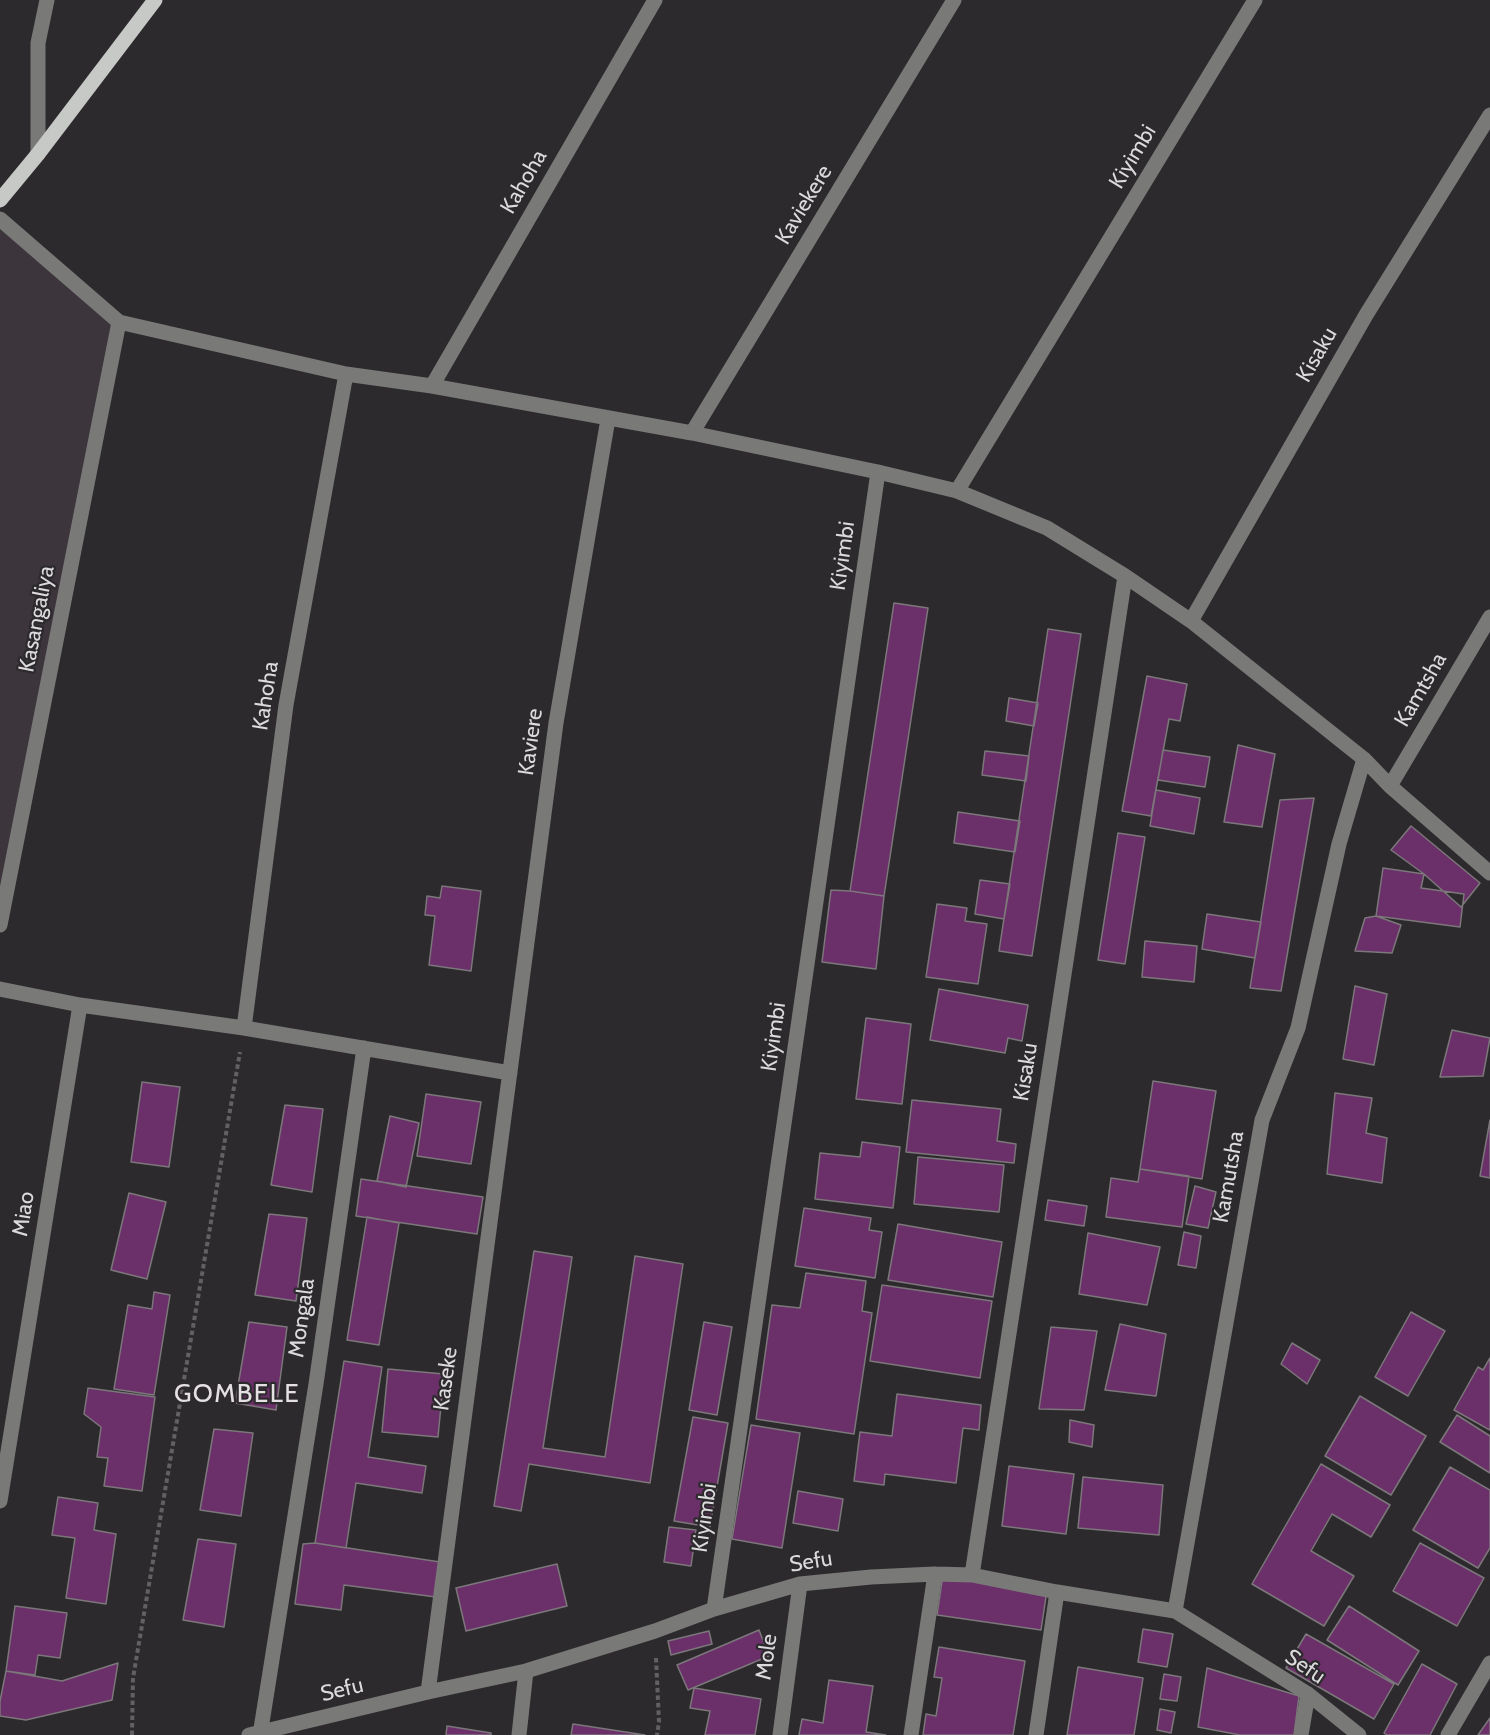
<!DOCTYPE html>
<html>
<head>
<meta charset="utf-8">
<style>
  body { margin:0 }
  canvas { display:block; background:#2d2a2d }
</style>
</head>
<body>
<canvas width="1490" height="1735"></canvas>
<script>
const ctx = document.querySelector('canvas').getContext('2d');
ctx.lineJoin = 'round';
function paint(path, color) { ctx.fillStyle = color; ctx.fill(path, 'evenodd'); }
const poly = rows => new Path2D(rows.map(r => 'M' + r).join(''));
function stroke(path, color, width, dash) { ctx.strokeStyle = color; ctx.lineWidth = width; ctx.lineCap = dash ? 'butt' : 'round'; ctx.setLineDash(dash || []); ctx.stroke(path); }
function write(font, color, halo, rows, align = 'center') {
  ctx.font = font + ' Cabin,sans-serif'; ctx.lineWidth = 4.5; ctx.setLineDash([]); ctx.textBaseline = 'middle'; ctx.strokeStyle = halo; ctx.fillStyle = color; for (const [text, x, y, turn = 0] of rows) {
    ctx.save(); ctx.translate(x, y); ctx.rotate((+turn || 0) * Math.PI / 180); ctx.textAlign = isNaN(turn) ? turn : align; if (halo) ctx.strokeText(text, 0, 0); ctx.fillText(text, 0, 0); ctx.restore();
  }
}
paint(poly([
  [0,219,119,322,0,925]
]), '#3c353c');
const building = poly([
  [894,603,928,608,884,896,850,891,894,603],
  [1048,629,1081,634,1032,956,999,951,1048,629],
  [1147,676,1187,684,1180,721,1169,719,1151,816,1122,811,1147,676],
  [1009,698,1038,703,1034,726,1006,721,1009,698],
  [1238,745,1275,754,1262,827,1224,822,1238,745],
  [1163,750,1210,757,1205,787,1158,780,1163,750],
  [985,751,1029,756,1026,781,982,775,985,751],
  [1156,790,1200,798,1194,834,1150,826,1156,790],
  [1314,798,1281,991,1250,988,1280,800,1314,798],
  [958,812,1020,821,1015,852,954,843,958,812],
  [1411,826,1480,883,1461,907,1424,874,1391,850,1411,826],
  [1118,833,1145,837,1125,964,1098,960,1118,833],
  [1383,868,1424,874,1421,888,1464,894,1460,927,1376,916,1383,868],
  [980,880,1010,884,1004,919,975,914,980,880],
  [442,886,481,891,471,971,429,965,435,916,425,915,427,896,440,898,442,886],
  [831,890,850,891,884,896,876,969,822,962,831,890],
  [937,904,967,908,965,921,987,924,978,984,926,977,937,904],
  [1207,914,1261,922,1255,958,1202,949,1207,914],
  [1376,916,1401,925,1392,953,1355,951,1365,918,1376,916],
  [1145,941,1197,946,1194,982,1142,977,1145,941],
  [1355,986,1387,994,1374,1065,1343,1059,1355,986],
  [939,989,1028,1005,1022,1041,1008,1038,1005,1053,930,1040,939,989],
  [866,1018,911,1024,902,1104,856,1099,866,1018],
  [1452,1030,1490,1038,1483,1076,1440,1077,1452,1030],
  [1153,1081,1216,1091,1202,1179,1140,1169,1153,1081],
  [142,1082,180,1087,169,1167,131,1162,142,1082],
  [1335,1093,1372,1098,1366,1133,1387,1138,1382,1183,1327,1174,1335,1093],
  [426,1094,481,1102,471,1164,417,1156,426,1094],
  [912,1100,1001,1109,997,1141,1016,1144,1014,1163,906,1152,912,1100],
  [285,1105,323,1109,312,1192,271,1185,285,1105],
  [390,1116,419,1123,406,1187,377,1181,390,1116],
  [1490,1120,1490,1178,1480,1176,1490,1120],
  [862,1142,900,1147,893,1208,815,1199,820,1153,860,1157,862,1142],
  [918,1157,1004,1165,999,1212,914,1204,918,1157],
  [1140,1169,1189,1176,1182,1227,1106,1217,1111,1178,1138,1182,1140,1169],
  [361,1179,483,1197,477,1234,356,1216,361,1179],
  [1195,1186,1216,1192,1208,1228,1186,1224,1195,1186],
  [129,1193,166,1202,147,1279,111,1270,129,1193],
  [1048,1200,1087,1206,1084,1226,1045,1220,1048,1200],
  [804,1208,871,1218,869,1230,882,1232,875,1278,795,1266,804,1208],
  [269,1214,307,1218,296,1301,255,1295,269,1214],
  [367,1217,399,1223,379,1345,347,1340,367,1217],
  [898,1224,1002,1242,993,1297,888,1280,898,1224],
  [1184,1232,1201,1236,1196,1268,1178,1265,1184,1232],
  [1088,1233,1160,1247,1147,1305,1079,1294,1088,1233],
  [534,1251,572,1257,543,1448,605,1457,635,1256,683,1264,650,1483,529,1464,521,1511,494,1506,534,1251],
  [806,1273,866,1281,862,1311,872,1313,854,1434,756,1419,772,1305,800,1308,806,1273],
  [882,1285,992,1301,980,1378,870,1361,882,1285],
  [154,1292,170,1295,154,1395,114,1389,128,1305,152,1309,154,1292],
  [1411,1312,1445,1331,1408,1396,1375,1377,1411,1312],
  [249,1322,287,1327,276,1410,235,1403,249,1322],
  [704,1322,732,1327,717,1415,689,1410,704,1322],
  [1120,1324,1166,1334,1156,1396,1105,1390,1120,1324],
  [1051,1327,1097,1331,1084,1410,1039,1409,1051,1327],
  [1292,1343,1320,1360,1307,1384,1281,1364,1292,1343],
  [1490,1358,1490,1430,1454,1410,1478,1367,1483,1370,1490,1358],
  [344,1361,382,1367,368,1457,426,1466,422,1493,356,1483,346,1548,315,1543,344,1361],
  [388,1369,444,1374,438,1437,382,1432,388,1369],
  [88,1388,155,1397,142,1491,104,1486,108,1458,97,1457,101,1427,84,1414,88,1388],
  [897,1394,981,1405,979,1430,963,1428,956,1483,885,1474,884,1485,854,1481,860,1432,892,1436,897,1394],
  [1360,1396,1426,1436,1391,1495,1325,1456,1360,1396],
  [1457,1415,1490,1436,1490,1473,1440,1442,1457,1415],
  [693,1417,728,1423,710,1527,674,1521,693,1417],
  [1070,1420,1094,1425,1092,1447,1069,1442,1070,1420],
  [751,1425,800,1433,782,1548,732,1539,751,1425],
  [214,1429,253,1433,241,1516,200,1510,214,1429],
  [1321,1464,1390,1505,1371,1537,1332,1514,1311,1551,1354,1576,1324,1626,1252,1584,1321,1464],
  [1009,1466,1074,1474,1066,1534,1002,1526,1009,1466],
  [1450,1467,1490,1490,1490,1548,1478,1568,1413,1530,1450,1467],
  [1083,1477,1163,1485,1159,1535,1078,1528,1083,1477],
  [798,1491,843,1499,838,1531,793,1523,798,1491],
  [58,1497,98,1503,94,1530,116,1534,106,1604,66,1598,75,1538,52,1535,58,1497],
  [669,1527,696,1530,691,1566,664,1562,669,1527],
  [198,1539,236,1544,224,1627,183,1620,198,1539],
  [315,1543,440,1562,436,1597,344,1585,341,1610,295,1604,303,1544,315,1543],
  [1420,1543,1484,1578,1457,1626,1393,1591,1420,1543],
  [557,1564,567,1606,466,1631,456,1588,557,1564],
  [943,1575,1047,1590,1041,1630,937,1615,943,1575],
  [15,1606,67,1613,60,1658,38,1655,35,1675,6,1671,15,1606],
  [1349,1606,1419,1651,1398,1685,1327,1640,1349,1606],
  [1143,1629,1173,1634,1167,1667,1138,1662,1143,1629],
  [759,1630,769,1656,688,1690,677,1665,759,1630],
  [709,1631,712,1644,671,1655,668,1641,709,1631],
  [1306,1634,1394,1684,1374,1719,1286,1668,1306,1634],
  [939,1647,1025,1661,1013,1735,923,1735,926,1714,936,1716,942,1678,934,1677,939,1647],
  [118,1663,112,1700,26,1720,0,1716,0,1701,6,1671,62,1681,118,1663],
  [1422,1664,1457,1684,1430,1735,1387,1735,1384,1733,1422,1664],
  [1078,1667,1143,1678,1134,1735,1067,1735,1078,1667],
  [1207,1668,1299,1696,1294,1735,1240,1735,1198,1727,1207,1668],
  [1164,1674,1181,1677,1177,1701,1160,1699,1164,1674],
  [829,1680,873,1686,866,1732,886,1735,799,1735,802,1719,823,1723,829,1680],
  [694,1688,761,1699,755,1735,705,1735,710,1711,690,1708,694,1688],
  [1160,1709,1175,1712,1171,1733,1157,1730,1160,1709],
  [1490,1718,1490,1735,1478,1735,1490,1718],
  [573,1724,645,1735,571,1735,573,1724],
  [447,1726,491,1733,491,1735,446,1735,447,1726]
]);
paint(building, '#6b2f69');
stroke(building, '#7b777a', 1.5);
stroke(poly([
  [656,1658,659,1722,657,1735],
  [132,1735,133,1678,240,1052]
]), '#636063', 4, [4.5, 3]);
stroke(poly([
  [38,154,38,43,47,0],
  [0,219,119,322,346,374,432,386,692,433,878,472,957,491,1047,528,1125,576,1191,621,1364,759,1390,786,1490,873],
  [432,386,655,0],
  [692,433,954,0],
  [957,491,1255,0],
  [1191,621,1366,315,1490,115],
  [1390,786,1490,617],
  [0,925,119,322],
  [0,989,80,1005,244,1028,510,1073],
  [244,1028,286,705,346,374],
  [0,1501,80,1005],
  [972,1575,1125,576],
  [714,1609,878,472],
  [1175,1611,1262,1120,1298,1028,1339,844,1364,759],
  [428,1692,556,723,608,419],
  [249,1735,428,1692,526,1671,655,1631,714,1609,800,1584,871,1577,935,1574,972,1575,1057,1592,1175,1611,1308,1694,1359,1735],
  [260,1735,316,1384,364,1048],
  [519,1735,526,1671],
  [780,1735,800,1584],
  [911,1735,935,1574],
  [1036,1735,1057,1592],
  [1301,1735,1308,1694],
  [1448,1735,1490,1663]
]), '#797a78', 15);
stroke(poly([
  [0,200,38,154,155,0]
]), '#c7c9c6', 15);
write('22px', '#dcdadc', '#2d2a2d', [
  ["Kiyimbi",1133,157,-59],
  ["Kahoha",524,182,-60],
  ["Kaviekere",804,205,-59],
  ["Kisaku",1317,355,-60],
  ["Kiyimbi",843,556,-82],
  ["Kasangaliya",37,619,-79],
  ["Kamtsha",1421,690,-60],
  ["Kahoha",266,696,-81],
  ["Kaviere",531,742,-82],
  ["Kiyimbi",774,1037,-82],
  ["Kisaku",1026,1072,-81],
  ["Kamutsha",1229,1177,-80],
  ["Miao",24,1214,-81],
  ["Mongala",302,1318,-82],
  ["Kaseke",446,1379,-82],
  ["Kiyimbi",705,1518,-82],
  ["Sefu",811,1562,-9],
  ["Mole",767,1657,-82],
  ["Sefu",1305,1667,34],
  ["Sefu",342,1690,-13]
]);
ctx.letterSpacing = '1.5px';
write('26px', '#e4e0e4', '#2d2a2d', [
  ["GOMBELE",237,1394]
]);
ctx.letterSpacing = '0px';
</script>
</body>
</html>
